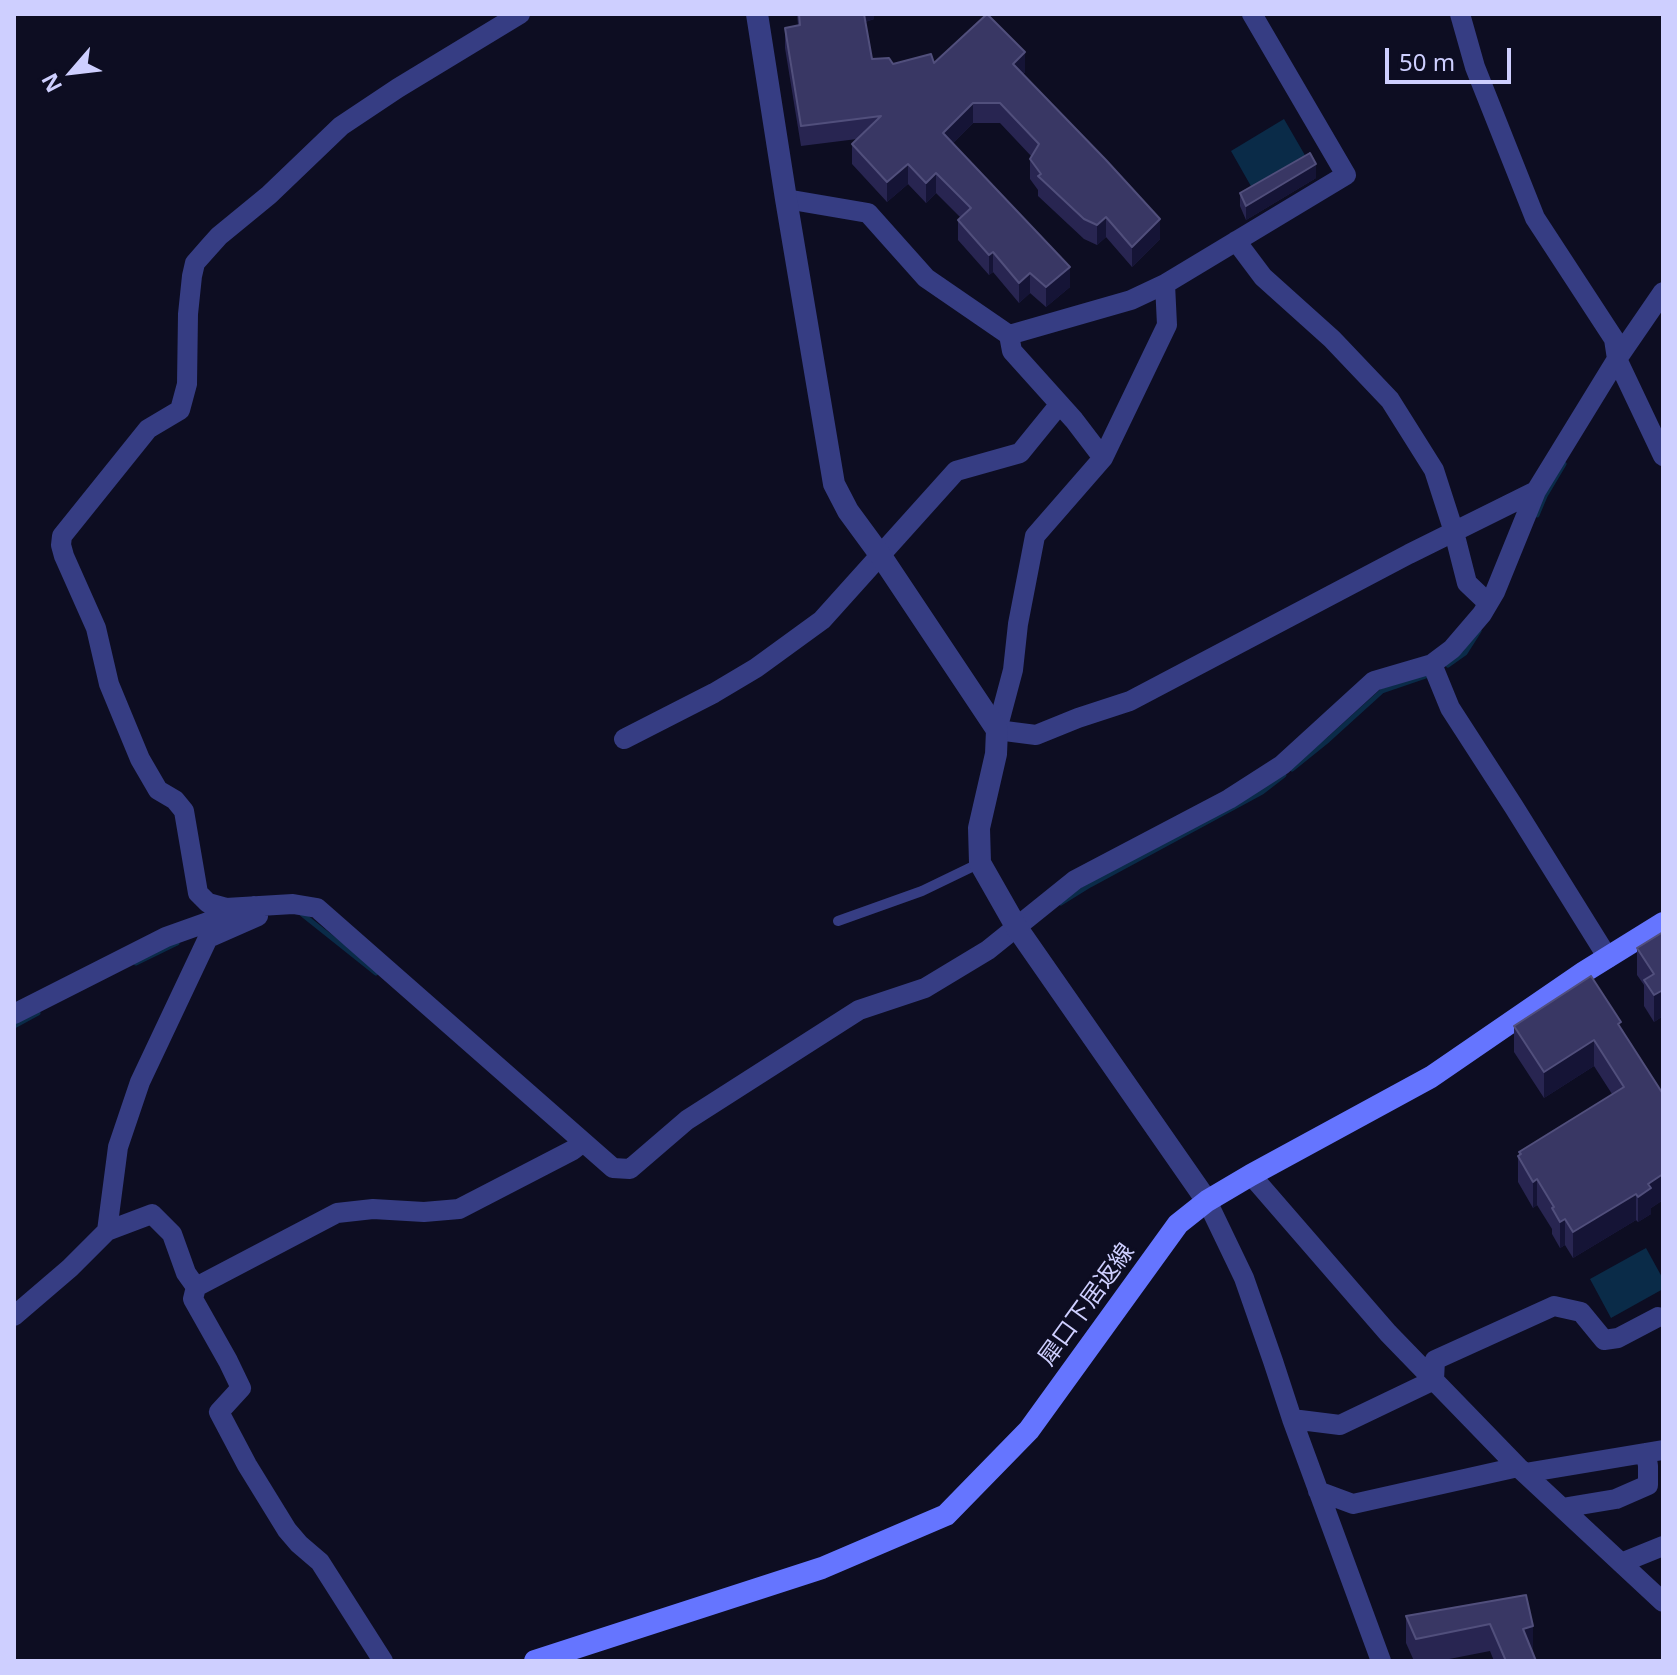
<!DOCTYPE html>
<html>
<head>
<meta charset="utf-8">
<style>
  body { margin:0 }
  #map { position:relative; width:1677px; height:1675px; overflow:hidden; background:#0d0d22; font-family:"Noto Sans",sans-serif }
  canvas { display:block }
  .frame { position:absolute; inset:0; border:16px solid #cecfff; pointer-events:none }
  .north { position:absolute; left:32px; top:32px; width:80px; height:80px; -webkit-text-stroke:6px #0d0d22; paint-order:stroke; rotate:242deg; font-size:22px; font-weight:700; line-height:32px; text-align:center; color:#cecfff }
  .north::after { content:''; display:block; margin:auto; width:28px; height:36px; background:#cecfff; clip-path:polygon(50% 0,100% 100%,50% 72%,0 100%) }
  .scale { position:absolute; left:1385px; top:48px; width:126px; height:36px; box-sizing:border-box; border:4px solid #cecfff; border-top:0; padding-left:10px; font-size:24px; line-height:28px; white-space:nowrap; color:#cecfff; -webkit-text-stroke:6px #0d0d22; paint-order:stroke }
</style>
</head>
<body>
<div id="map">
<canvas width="1677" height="1675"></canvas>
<div class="frame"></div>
<div class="north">N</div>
<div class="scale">50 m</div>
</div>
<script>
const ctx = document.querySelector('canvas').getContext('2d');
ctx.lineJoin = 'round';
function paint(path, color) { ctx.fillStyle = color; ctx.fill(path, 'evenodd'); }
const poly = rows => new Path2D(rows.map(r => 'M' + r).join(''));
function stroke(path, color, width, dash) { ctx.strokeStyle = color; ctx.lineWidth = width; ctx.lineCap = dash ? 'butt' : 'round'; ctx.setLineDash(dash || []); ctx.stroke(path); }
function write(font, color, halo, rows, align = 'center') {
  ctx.font = font + ' "Noto Sans","Noto Sans JP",sans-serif'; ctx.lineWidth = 6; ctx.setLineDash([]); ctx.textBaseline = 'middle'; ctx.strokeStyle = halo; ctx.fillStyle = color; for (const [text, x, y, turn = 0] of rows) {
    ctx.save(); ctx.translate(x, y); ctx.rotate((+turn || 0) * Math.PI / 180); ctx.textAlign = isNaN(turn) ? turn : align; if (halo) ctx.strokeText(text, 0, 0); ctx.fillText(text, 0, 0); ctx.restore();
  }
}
paint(poly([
  [1284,119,1306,157,1252,188,1231,151],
  [1646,1248,1663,1279,1663,1289,1611,1318,1590,1279]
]), '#0a2b48');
stroke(poly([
  [1537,515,1545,496,1564,464],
  [1448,665,1465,653,1479,631],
  [1292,769,1328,740,1382,691,1426,676],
  [1061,903,1090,885,1262,792,1284,775],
  [302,914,376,973],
  [136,963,177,943],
  [14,1026,38,1013]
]), '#0a2b48', 5);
stroke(poly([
  [838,921,922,891,980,863]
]), '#363d83', 10);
stroke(poly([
  [520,14,398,88,341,126,269,195,219,236,210,246,195,263,192,276,188,314,187,384,180,410,148,429,62,536,61,545,64,556,96,628,109,684,140,759,158,790,175,800,184,811,198,893,208,903,226,908,293,904,317,908,613,1168,630,1169,687,1120,859,1010,925,988,988,950,1075,880,1229,799,1282,765,1374,681,1432,664,1450,708,1514,807,1608,958],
  [1460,14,1475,67,1535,218,1614,339,1617,359,1663,456],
  [786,199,868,213,926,278,1009,335,1131,300,1165,284,1346,175,1252,14],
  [1236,241,1263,277,1332,339,1390,400,1434,470,1454,532,1467,583,1488,603],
  [1165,284,1167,325,1103,458,1035,536,1018,624,1013,670,997,730,1036,735,1078,718,1130,701,1409,554,1536,491,1617,359,1663,292],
  [1009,335,1012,351,1074,420,1103,458],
  [1432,664,1452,649,1482,614,1495,592,1536,491],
  [624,739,714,693,756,668,822,620,956,471,1020,453,1059,405],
  [14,1014,166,937,239,911],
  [1251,1175,1388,1333,1518,1467,1663,1602],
  [1207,1201,1244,1278,1273,1361,1292,1419,1381,1661],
  [107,1231,118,1147,140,1082,208,938,258,916,254,906],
  [14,1316,70,1268,107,1231,152,1214,172,1234,186,1273,196,1287],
  [1292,1419,1340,1425,1434,1380,1435,1360,1554,1306,1581,1312,1604,1340,1618,1338,1658,1317],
  [1525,1473,1663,1450],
  [1318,1491,1353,1504,1518,1467],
  [1562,1508,1616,1499,1648,1485,1648,1466,1646,1453],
  [1621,1563,1663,1546],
  [383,1661,320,1562,299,1544,287,1530,247,1465,219,1412,241,1388,228,1361,193,1299,196,1287,337,1213,373,1209,424,1212,459,1209,573,1150,583,1142]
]), '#363d83', 20);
stroke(poly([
  [757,14,786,199,834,484,848,511,881,556,997,730,996,754,979,828,980,863,1017,928,1207,1201]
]), '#363d83', 22);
stroke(poly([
  [535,1661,822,1568,946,1515,1029,1430,1178,1224,1207,1201,1251,1175,1431,1077,1584,972,1663,923]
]), '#6575ff', 22);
paint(poly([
  [797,14,874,14,874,19,865,22,872,59,893,64,934,63,1025,72,1023,74,1160,239,1132,267,1106,237,1097,245,1084,239,1038,196,1038,190,1030,179,1030,159,1032,157,1000,123,973,123,953,143,1070,287,1046,307,1030,293,1019,303,993,272,989,275,958,240,958,220,960,217,936,193,926,203,908,184,887,202,852,164,852,144,857,139,801,146,785,48,785,28,798,25],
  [1316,178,1246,220,1240,206,1240,193],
  [1663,932,1663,1016,1654,1022,1644,1006,1644,985,1637,975,1637,948],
  [1514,1026,1621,1029,1663,1094,1663,1200,1651,1208,1651,1214,1638,1222,1636,1220,1573,1258,1565,1245,1560,1248,1552,1234,1552,1229,1537,1205,1533,1208,1518,1182,1518,1156,1519,1156,1519,1152,1612,1094,1594,1066,1544,1098,1514,1052],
  [1526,1595,1533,1653,1536,1661,1494,1661,1490,1651,1439,1661,1414,1661,1406,1643,1406,1616]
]), '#282551');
paint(poly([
  [862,14,874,14,874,19,862,23],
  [1025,52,1025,72,1013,84,1013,64],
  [973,103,973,123,943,153,943,133],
  [908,164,908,184,887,202,887,182],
  [1316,164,1316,178,1246,220,1246,206],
  [936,173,936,193,926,203,926,183],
  [1106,217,1106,237,1097,245,1097,225],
  [1160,219,1160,239,1132,267,1132,247],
  [993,252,993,272,989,275,989,255],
  [1070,267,1070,287,1046,307,1046,287],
  [1030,273,1030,293,1019,303,1019,283],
  [1663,990,1663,1016,1654,1022,1654,995],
  [1594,1040,1594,1066,1544,1098,1544,1072],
  [1663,1174,1663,1200,1651,1208,1651,1214,1638,1222,1638,1197,1648,1184],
  [1537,1179,1537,1205,1533,1208,1533,1182],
  [1636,1194,1636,1220,1573,1258,1573,1232],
  [1565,1219,1565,1245,1560,1248,1560,1222],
  [1533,1626,1533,1653,1523,1629]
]), '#151436');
const building = poly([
  [799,14,864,14,872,59,889,58,893,64,931,54,934,63,987,14,1025,52,1013,64,1106,160,1160,219,1132,247,1106,217,1097,225,1084,219,1038,176,1041,174,1030,159,1039,144,1000,103,973,103,943,133,1070,267,1046,287,1030,273,1019,283,993,252,989,255,958,220,971,208,936,173,926,183,908,164,887,182,852,144,881,116,801,126,785,28,800,25,799,14],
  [1310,153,1316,164,1246,206,1240,193,1310,153],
  [1663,932,1663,990,1654,995,1644,980,1654,974,1637,948,1663,932],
  [1591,976,1621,1022,1618,1024,1663,1094,1663,1174,1648,1184,1651,1188,1638,1197,1636,1194,1573,1232,1565,1219,1560,1222,1552,1208,1554,1207,1537,1179,1533,1182,1518,1156,1521,1154,1519,1152,1624,1087,1594,1040,1544,1072,1514,1026,1591,976],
  [1526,1595,1533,1626,1523,1629,1536,1661,1506,1661,1490,1624,1416,1639,1406,1616,1526,1595]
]);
paint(building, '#393764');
stroke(building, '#514f7c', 2);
write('24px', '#cecfff', '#0d0d22', [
  ["犀口下居返線",1087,1305,-54]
]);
</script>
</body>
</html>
